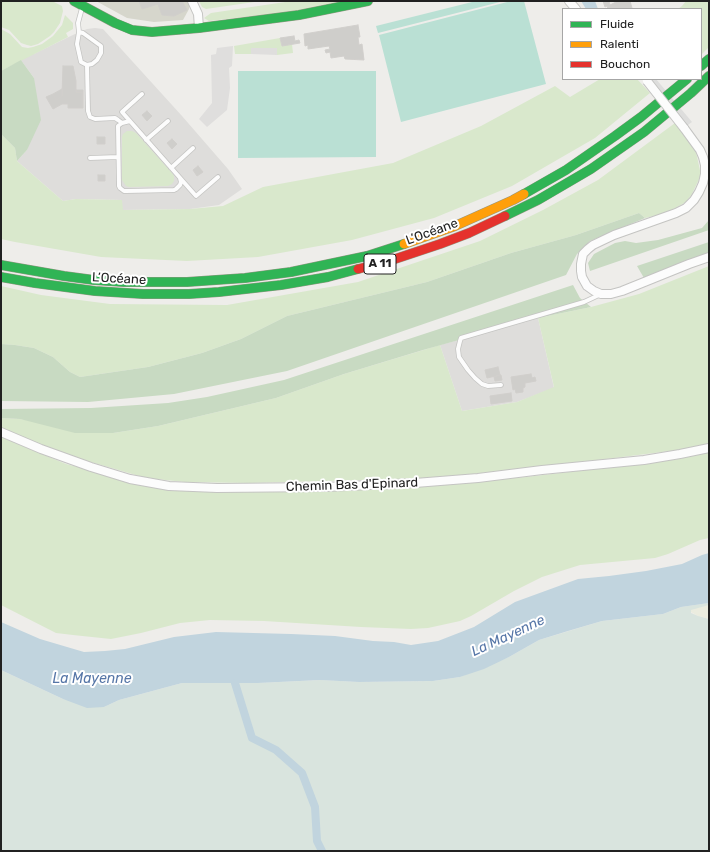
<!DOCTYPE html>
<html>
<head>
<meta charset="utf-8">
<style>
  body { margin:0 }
  #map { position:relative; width:710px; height:852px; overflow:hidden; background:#eeedea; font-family:Rubik,sans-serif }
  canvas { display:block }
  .frame { position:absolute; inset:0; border:2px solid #212121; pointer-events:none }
  .legend { position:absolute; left:562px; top:8px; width:140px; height:72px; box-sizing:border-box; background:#fff; border:1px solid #a6a6a6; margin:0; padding:5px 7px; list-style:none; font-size:12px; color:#212121 }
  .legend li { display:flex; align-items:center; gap:8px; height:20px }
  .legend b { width:20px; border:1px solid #a6a6a6 }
</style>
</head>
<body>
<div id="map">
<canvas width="710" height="852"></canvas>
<div class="frame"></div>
<ul class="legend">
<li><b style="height:5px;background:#30b455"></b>Fluide</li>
<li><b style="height:5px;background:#ff9f0a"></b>Ralenti</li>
<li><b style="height:5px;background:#e5322d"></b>Bouchon</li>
</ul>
</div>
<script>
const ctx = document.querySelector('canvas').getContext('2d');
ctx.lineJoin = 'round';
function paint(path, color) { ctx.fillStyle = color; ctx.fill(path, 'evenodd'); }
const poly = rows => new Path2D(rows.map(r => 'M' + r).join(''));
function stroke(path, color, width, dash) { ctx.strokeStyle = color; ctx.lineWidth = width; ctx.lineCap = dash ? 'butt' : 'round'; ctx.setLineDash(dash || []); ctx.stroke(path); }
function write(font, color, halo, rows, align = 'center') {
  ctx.font = font + ' Rubik,sans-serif'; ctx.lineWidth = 4; ctx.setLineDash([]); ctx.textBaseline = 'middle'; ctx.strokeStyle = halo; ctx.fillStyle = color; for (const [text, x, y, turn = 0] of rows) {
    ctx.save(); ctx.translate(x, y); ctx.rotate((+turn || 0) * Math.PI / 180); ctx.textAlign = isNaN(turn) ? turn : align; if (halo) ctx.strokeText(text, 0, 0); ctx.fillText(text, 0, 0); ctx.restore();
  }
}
paint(poly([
  [95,28,103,29,182,116,228,169,242,189,219,205,190,209,122,210,122,200,76,199,63,201,17,161,27,150,34,78,21,60,75,34,87,29],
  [538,318,554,388,517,402,462,411,440,345]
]), '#dedddb');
paint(poly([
  [96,1,189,1,190,3,189,9,183,20,154,22,127,18]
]), '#d6d6cc');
paint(poly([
  [709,605,709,619,698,616,691,612,691,609]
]), '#ebecdf');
paint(poly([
  [1,1,52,1,62,6,63,11,60,23,54,32,50,36,38,44,31,46,27,45,21,43,9,30,1,27],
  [199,1,261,1,206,9,202,7],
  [292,1,350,1,299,11,209,21,204,18,211,13],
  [686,1,709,1,709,47,701,55,701,9,678,9,682,6],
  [65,15,73,23,73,29,66,33,68,37,1,71,1,29,10,34,22,47,28,48,33,47,42,44,53,36,62,25],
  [280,38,282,46,292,44,293,53,277,55,277,48,251,48,251,54,235,54,234,46],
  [600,79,637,79,650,93,595,138,512,186,434,218,352,240,258,257,187,261,101,257,15,242,1,239,1,134,15,148,17,161,63,201,76,199,122,200,123,210,190,209,223,206,263,187,393,163,481,126,555,86,570,97],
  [675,123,696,152,701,175,692,194,686,202,666,213,645,218,639,213,576,235,511,253,427,282,287,316,241,339,202,353,148,367,80,377,70,372,53,357,34,348,15,345,1,344,1,286,41,295,110,304,227,305,358,282,480,241,543,210,598,180],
  [127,131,132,131,136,133,172,173,174,176,174,181,172,184,168,186,129,187,126,186,122,180,122,137,123,134],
  [709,266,709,443,686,449,598,460,437,478,249,483,185,482,146,478,84,460,40,445,1,429,1,418,20,419,113,433,158,426,276,398,344,374,440,345,462,411,517,402,554,387,538,318,591,307,639,294],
  [1,437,66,464,149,485,260,491,404,488,526,477,679,459,709,452,709,538,700,540,668,554,655,558,580,565,542,577,514,591,471,616,460,621,428,628,411,629,361,627,264,621,210,620,180,623,141,633,111,639,73,635,56,633,1,605]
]), '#d9e8cc');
paint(poly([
  [21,60,34,78,41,120,27,150,17,161,15,148,1,134,1,71],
  [639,213,645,218,590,241,577,254,566,275,287,371,174,394,88,402,1,401,1,344,15,345,34,348,53,357,70,372,80,377,148,367,202,353,241,339,287,316,427,282,511,253,576,235],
  [709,220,709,230,590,271,588,263,594,254,615,243,625,241,636,243,658,240,702,228],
  [709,242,709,254,644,278,637,266],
  [573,285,580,298,591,307,538,318,423,350,344,374,276,398,158,426,113,433,75,433,20,419,1,418,1,409,91,408,168,403,207,397,284,380]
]), '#c8dac2');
paint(poly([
  [709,603,709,605,691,610,691,613,698,616,709,619,709,851,1,851,1,670,63,699,104,707,119,700,182,683,258,683,321,680,359,682,433,681,460,677,509,657,539,640,602,621,663,614,681,607]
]), '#d9e4de');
paint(poly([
  [476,1,504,1,378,33,376,26],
  [511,1,524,1,546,84,401,122,379,35],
  [238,71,376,71,376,157,238,158]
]), '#bae0d4');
paint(poly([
  [233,46,232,66,229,68,230,88,227,110,207,127,199,119,212,103,211,55,216,54,217,48],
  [251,48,277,48,277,55,251,54]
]), '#dfdedd');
paint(poly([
  [581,1,595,1,598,9,586,9],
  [709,553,709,603,681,607,663,614,602,621,568,631,539,640,509,657,484,669,460,677,433,681,359,682,320,680,258,683,182,683,119,700,104,707,87,708,63,699,1,670,1,622,40,639,84,652,105,651,125,649,174,637,216,632,291,634,335,636,373,641,394,642,411,645,438,641,474,627,515,602,578,579,609,576,646,571,682,564,702,555]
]), '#c1d4de');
paint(poly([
  [649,79,656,79,692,122,681,130,643,84]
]), '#dddddc');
stroke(poly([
  [235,683,252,738,276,750,302,773,315,807,317,841,322,851]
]), '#c1d4de', 8);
const building = poly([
  [139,1,182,1,187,10,174,16,162,15,158,4,142,9,139,1],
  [603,1,609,1,610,5,618,1,630,1,632,8,629,9,629,8,625,9,608,9,607,6,605,7,603,1],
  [358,25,360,37,358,37,359,45,362,44,364,60,345,59,344,56,331,58,330,52,326,53,325,50,330,49,329,46,308,49,308,45,305,46,304,34,358,25],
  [294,36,295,41,299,40,300,43,282,46,280,38,294,36],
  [63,66,73,66,76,81,76,92,82,92,82,108,68,108,68,104,62,104,53,109,46,97,53,94,56,100,62,96,63,66],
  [62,89,62,96,56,100,53,94,62,89],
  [76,90,83,90,83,108,82,108,82,92,76,92,76,90],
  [147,111,152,116,147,121,142,115,147,111],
  [97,137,105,137,105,144,97,144,97,137],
  [172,139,177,144,172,149,167,143,172,139],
  [198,166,203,172,197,176,193,170,198,166],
  [98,175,105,175,105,181,98,181,98,175],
  [498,367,500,375,487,378,485,370,498,367],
  [531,374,532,378,535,377,536,381,525,383,525,387,523,388,523,392,516,393,515,389,513,390,511,377,531,374],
  [500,375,501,375,502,380,495,381,494,377,500,375],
  [511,393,512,401,491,404,490,396,511,393]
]);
paint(building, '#cfcecb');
stroke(building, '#d1cfcc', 1);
const lane = poly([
  [79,32,83,33,101,46,101,53,97,60,92,64,87,65,81,62,77,44,79,32,78,23,82,8],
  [87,65,88,111,90,117,95,119,115,118,118,120,122,123],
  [142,94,122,112,196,196,218,177],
  [130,121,122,123,118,126,119,186,120,188,124,191,126,191,174,190,176,189,180,185,181,182,180,178],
  [146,140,168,121],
  [90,158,118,157],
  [171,168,193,148],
  [501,385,488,386,482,384,475,378,468,370,459,357,458,349,460,341,461,338,584,302,601,294]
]);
const street = poly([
  [192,1,198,14,199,28],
  [569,1,576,9],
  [684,128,700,150,703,157,705,165,705,174,703,183,699,192,694,200,686,208,676,213,614,235,593,245,588,249,583,254,581,264,581,271,582,277,587,286,594,291,601,294,611,294,622,291,689,264,709,257],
  [1,432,41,449,91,467,130,479,169,486,217,488,326,487,415,483,478,478,542,470,644,460,680,454,709,448]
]);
const fast = poly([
  [74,1,115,23,132,30,152,32,199,28,299,15,368,1],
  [701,66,709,59],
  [524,194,566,170,615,136,641,117,687,79],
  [505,216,538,200,591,169,644,132,691,93,709,76],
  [1,265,64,276,94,280,124,282,187,282,245,278,291,272,367,256,404,244],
  [1,277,35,283,95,291,143,294,189,294,219,292,281,285,328,277,358,269]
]);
const slow = poly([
  [404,244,455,226,513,200,524,194]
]);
const jam = poly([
  [358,269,386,262,440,244,469,233,505,216]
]);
stroke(lane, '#c4c4c2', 5.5);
stroke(street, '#c4c4c2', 10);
stroke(fast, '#939783', 10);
stroke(slow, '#939783', 10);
stroke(jam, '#939783', 10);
stroke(lane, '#fcfcfc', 4);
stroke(street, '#fcfcfc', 8);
stroke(fast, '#30b455', 9);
stroke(slow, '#ff9f0a', 9);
stroke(jam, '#e5322d', 9);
const streetBridge = poly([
  [647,81,684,128]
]);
stroke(streetBridge, '#c4c4c2', 10, []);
stroke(streetBridge, '#fcfcfc', 8);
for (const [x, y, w] of [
  [380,264,32]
]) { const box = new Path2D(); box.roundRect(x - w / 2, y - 10, w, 20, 3); ctx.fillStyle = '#fff'; ctx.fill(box); stroke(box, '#212121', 1); }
write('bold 12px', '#212121', null, [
  ["A 11",380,264]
]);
write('13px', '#212121', '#fff', [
  ["L’Océane",432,232,-20],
  ["L’Océane",119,279,3],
  ["Chemin Bas d'Epinard",352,485,-2]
]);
write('italic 14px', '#5676a7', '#fff', [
  ["La Mayenne",508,636,-25],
  ["La Mayenne",92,679]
]);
</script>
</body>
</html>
